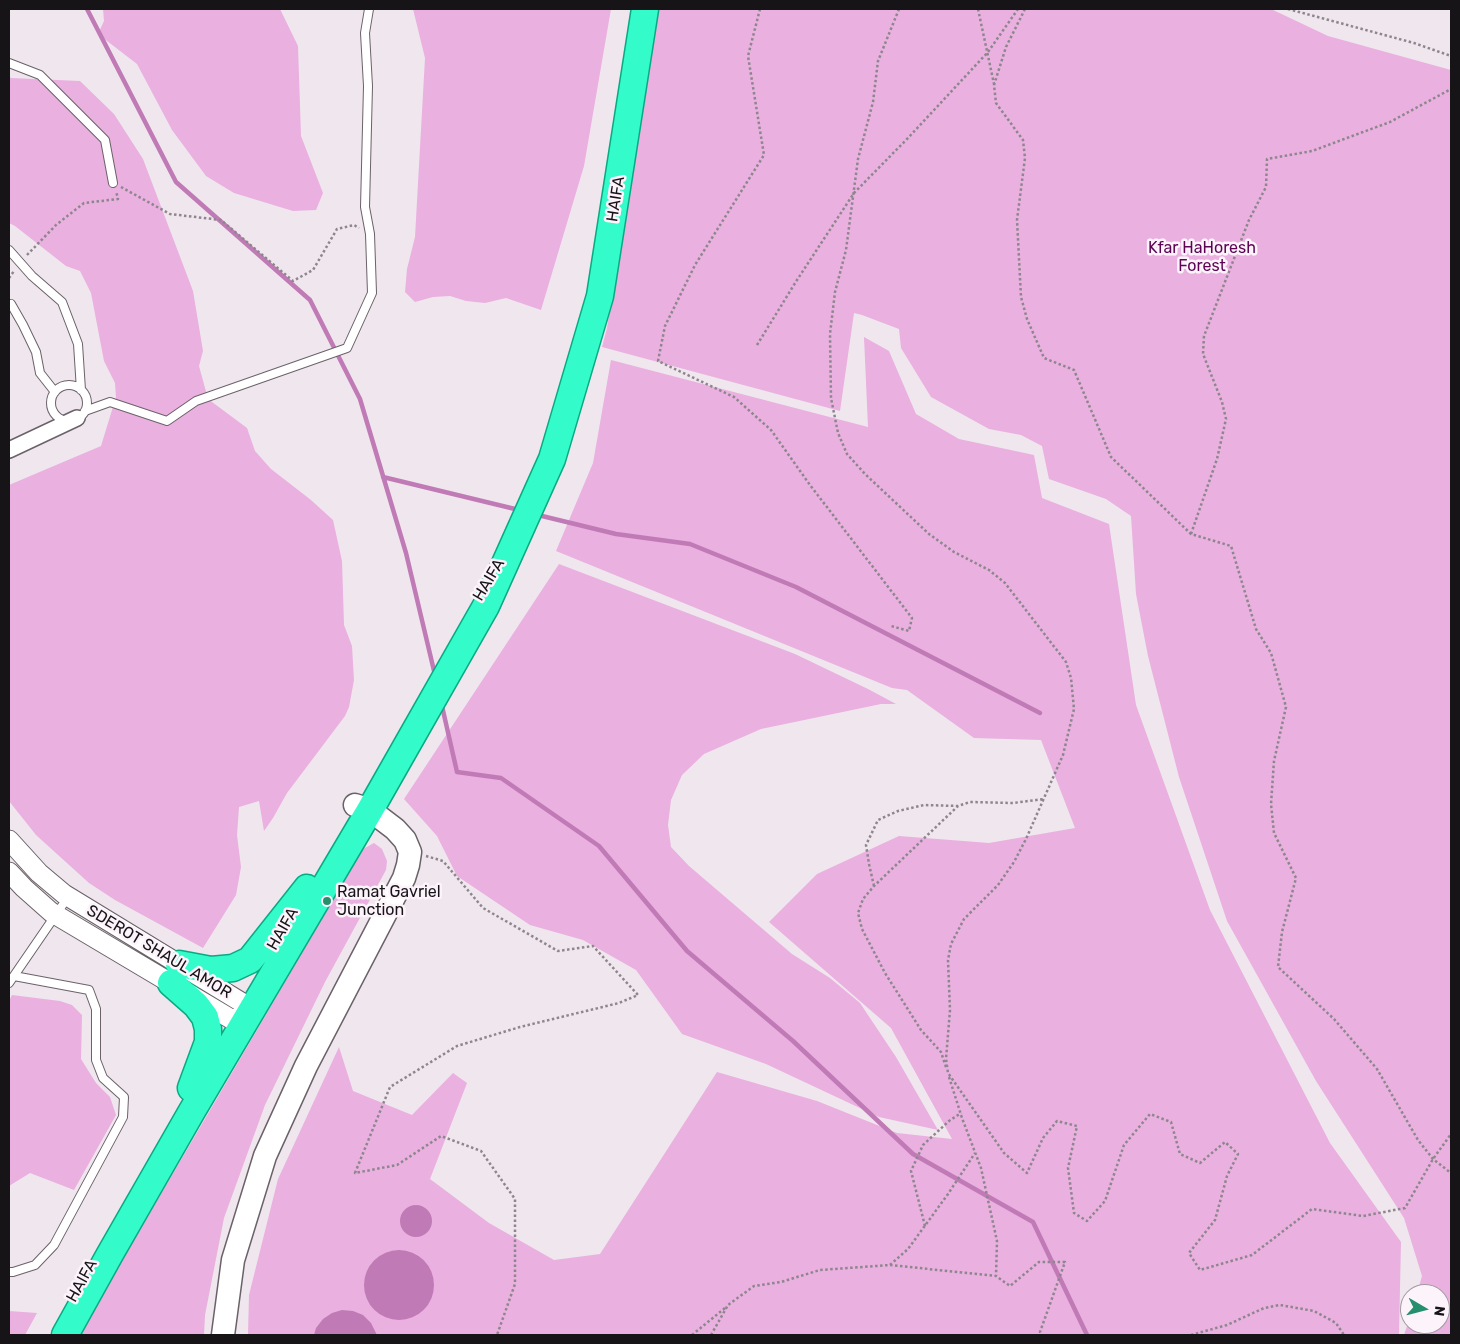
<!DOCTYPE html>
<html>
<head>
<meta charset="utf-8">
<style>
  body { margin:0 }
  #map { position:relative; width:1460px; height:1344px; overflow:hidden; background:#f0e6ee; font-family:Rubik,sans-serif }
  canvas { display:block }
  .frame { position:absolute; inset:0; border:10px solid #171417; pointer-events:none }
  .north { position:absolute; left:1400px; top:1284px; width:50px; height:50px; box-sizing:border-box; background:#fdf4fb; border:1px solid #a19aa0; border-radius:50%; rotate:98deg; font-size:14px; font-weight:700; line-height:20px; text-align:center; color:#171417 }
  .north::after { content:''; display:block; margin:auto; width:18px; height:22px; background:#26906e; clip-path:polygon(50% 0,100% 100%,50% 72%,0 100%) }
</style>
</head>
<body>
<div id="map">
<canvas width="1460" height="1344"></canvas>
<div class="frame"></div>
<div class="north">N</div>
</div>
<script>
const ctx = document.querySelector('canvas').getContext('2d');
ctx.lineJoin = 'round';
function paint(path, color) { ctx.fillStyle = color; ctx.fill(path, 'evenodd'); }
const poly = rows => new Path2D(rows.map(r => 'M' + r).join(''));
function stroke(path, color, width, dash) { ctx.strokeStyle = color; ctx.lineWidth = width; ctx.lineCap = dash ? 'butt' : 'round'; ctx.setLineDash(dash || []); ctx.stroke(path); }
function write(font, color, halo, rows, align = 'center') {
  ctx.font = font + ' Rubik,sans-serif'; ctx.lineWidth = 5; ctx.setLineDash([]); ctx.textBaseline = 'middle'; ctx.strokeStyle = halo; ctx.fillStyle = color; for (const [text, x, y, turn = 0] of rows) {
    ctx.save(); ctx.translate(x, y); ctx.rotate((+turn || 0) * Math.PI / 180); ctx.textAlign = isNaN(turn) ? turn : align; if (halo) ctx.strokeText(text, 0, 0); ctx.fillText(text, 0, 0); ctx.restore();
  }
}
paint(poly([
  [103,9,280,9,298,46,301,136,323,193,316,210,293,211,234,193,206,176,172,130,137,64,98,34,104,21],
  [413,9,611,9,584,166,541,310,506,298,485,303,466,301,450,296,433,297,415,302,405,292,407,269,415,237,425,58],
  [657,9,1271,9,1328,36,1451,70,1451,1335,1404,1335,1410,1317,1410,1324,1440,1324,1440,1294,1417,1294,1422,1276,1404,1218,1316,1081,1227,921,1179,777,1148,656,1136,594,1131,516,1106,499,1049,479,1042,446,1021,435,989,429,931,397,901,348,899,329,862,315,854,313,840,411,602,347,607,328],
  [9,76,11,78,80,81,114,114,143,159,193,291,203,351,199,366,208,399,247,428,255,451,271,469,311,500,333,520,342,561,344,625,352,646,354,680,349,707,345,716,287,793,273,818,264,831,259,801,239,807,237,835,241,867,236,895,203,948,115,900,89,883,36,835,9,801,9,485,101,446,116,397,115,383,104,361,91,293,80,271,66,266,15,226,9,223],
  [864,337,889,351,916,414,959,439,1034,455,1042,498,1109,524,1136,705,1210,910,1330,1143,1401,1242,1399,1334,1398,1335,248,1335,249,1295,278,1179,339,1047,353,1091,412,1115,453,1073,467,1083,430,1179,489,1223,554,1260,600,1254,717,1072,817,1101,897,1133,952,1139,891,1028,769,922,817,874,899,836,989,843,1075,828,1041,740,974,738,907,690,892,688,556,551,593,463,611,360,868,427],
  [559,564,795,654,868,689,896,704,881,704,761,729,704,754,682,775,671,800,668,825,671,847,689,866,792,954,830,978,860,1003,896,1057,938,1130,879,1117,766,1064,682,1034,636,970,583,940,530,925,457,876,437,836,404,799],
  [374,843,382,849,387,861,386,870,325,982,265,1105,224,1218,205,1315,204,1335,81,1335,113,1276,363,849],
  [12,995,60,1001,72,1005,82,1015,81,1059,96,1083,110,1097,116,1115,74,1190,30,1173,9,1186,9,1001],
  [9,1311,37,1313,25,1335,9,1335]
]), '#e9b0e0');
paint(poly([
  '400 1221a16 16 0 1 1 32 0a16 16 0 1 1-32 0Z',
  '364 1285a35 35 0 1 1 70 0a35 35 0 1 1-70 0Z',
  [342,1310,353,1311,363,1315,371,1323,377,1335,314,1335,316,1328,323,1319,332,1313]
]), '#c07bb6');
stroke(poly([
  [87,9,176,182,310,300,360,399,406,553,435,675],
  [383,477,515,509],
  [542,516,616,534,690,544,796,587,1040,713],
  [442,706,457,772,501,778,599,846,687,951,793,1041,913,1154,1033,1222,1087,1335]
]), '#c07bb6', 4.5);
const service = poly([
  [9,63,40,75,105,140,113,183],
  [9,250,32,276,62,302,78,344,81,390],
  [11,304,23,325,36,352,40,373,55,392],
  '51 403a18 18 0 1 1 36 0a18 18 0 1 1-36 0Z',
  [85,411,110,402,167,421,196,401,347,348,372,293,370,234,365,207,368,86,365,33,369,9],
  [9,983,68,897],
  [9,1272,13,1272,35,1265,54,1245,123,1117,124,1097,103,1078,96,1060,96,1009,89,990,14,976]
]);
const minor = poly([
  [9,450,77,418]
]);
const tertiary = poly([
  [9,840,39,873,64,894,241,1002,249,1016,231,1019,51,912,24,888,9,872]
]);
const secondary = poly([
  [223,1335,233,1260,265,1156,306,1066,404,878,408,865,410,852,405,840,395,829,370,810,355,805]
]);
const trunk = poly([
  [179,964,211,970,233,968,250,960,307,888],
  [171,983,196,1005,205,1017,208,1029,208,1042,191,1088],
  [65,1335,110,1254,192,1111,370,810,486,606,552,459,600,296,645,9]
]);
stroke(service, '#6a6268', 10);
stroke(minor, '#6a6268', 18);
stroke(tertiary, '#6a6268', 21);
stroke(secondary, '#6a6268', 25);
stroke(trunk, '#09aa82', 29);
stroke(poly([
  [760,9,748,56,764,155,695,265,665,326,658,361,734,397,771,430,810,485,912,618,909,631,891,626],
  [899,9,878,61,873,102,858,159,846,250,835,292,830,334,831,398,838,433,847,454,865,474,929,534,954,552,989,570,1005,583,1066,662,1071,678,1074,709,1063,755,1026,839,1014,862,998,885,964,919,951,944,948,960,950,1010,946,1059,948,1073,1004,1153,1027,1173,1043,1138,1057,1121,1077,1126,1068,1168,1074,1213,1087,1221,1105,1201,1124,1145,1150,1114,1171,1122,1180,1154,1200,1163,1225,1142,1238,1154,1227,1176,1215,1220,1189,1253,1200,1270,1252,1255,1312,1209,1363,1216,1405,1208,1433,1159,1451,1134],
  [978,9,994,84],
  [1025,9,1006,47,994,85,996,103,1023,140,1025,158,1017,220,1021,297,1027,319,1044,358,1074,370,1111,457,1191,534,1231,546,1256,629,1271,653,1286,707,1274,761,1271,804,1274,833,1296,878,1282,932,1278,967,1334,1019,1377,1069,1418,1140,1433,1159,1451,1173],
  [1288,9,1414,43,1451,56],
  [121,187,170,214,221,220,293,281,313,270,337,229,354,225,359,228],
  [27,255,56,225,84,203,118,199,116,191],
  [9,278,14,271],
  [757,345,797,280,854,193,908,138,988,52,1018,9],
  [1191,534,1217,459,1226,419,1222,402,1203,354,1204,336,1249,220,1266,187,1267,159,1312,151,1390,122,1451,89],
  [426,856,443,861,483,908,558,951,593,946,638,995,619,1003,520,1027,457,1046,390,1087,355,1173,397,1165,441,1136,481,1151,515,1199,515,1284,497,1335],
  [874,886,869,864,866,845,878,820,898,811,924,805,958,806],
  [946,1067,941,1052,921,1030,885,973,862,929,858,913,863,899,874,886,958,806,970,802,1013,803,1044,799],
  [949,1077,962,1118,981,1168,997,1241,996,1276],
  [925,1226,911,1171,923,1145,949,1121,961,1113],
  [890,1265,908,1249,948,1194,975,1153],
  [692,1335,725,1308],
  [711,1335,728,1305,754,1286,781,1282,820,1270,890,1265,996,1276,1010,1286,1039,1262,1065,1262,1040,1332,1041,1335],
  [1191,1335,1227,1325,1264,1308,1280,1305,1314,1311,1336,1323,1344,1335]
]), '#8d868c', 2.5, [2.5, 2.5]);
stroke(service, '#fff', 8);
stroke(minor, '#fff', 15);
stroke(tertiary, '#fff', 19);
stroke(secondary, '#fff', 22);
stroke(trunk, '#34fbca', 26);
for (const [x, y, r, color] of [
  [327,901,5,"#26906e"]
]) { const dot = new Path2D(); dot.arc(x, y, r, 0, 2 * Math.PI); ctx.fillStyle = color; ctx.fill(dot); stroke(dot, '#fdf4fb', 2); }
write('16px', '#171417', '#fdf4fb', [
  ["HAIFA",616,199,-81],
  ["HAIFA",489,580,-59],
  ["HAIFA",283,929,-60],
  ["SDEROT SHAUL AMOR",159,952,31],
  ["HAIFA",82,1281,-61]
]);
write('16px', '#5c0355', '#fdf4fb', [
  ["Kfar HaHoresh",1202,248],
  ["Forest",1202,266]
]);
write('16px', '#171417', '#fdf4fb', [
  ["Ramat Gavriel",337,892],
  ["Junction",337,910]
], 'left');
</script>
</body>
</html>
